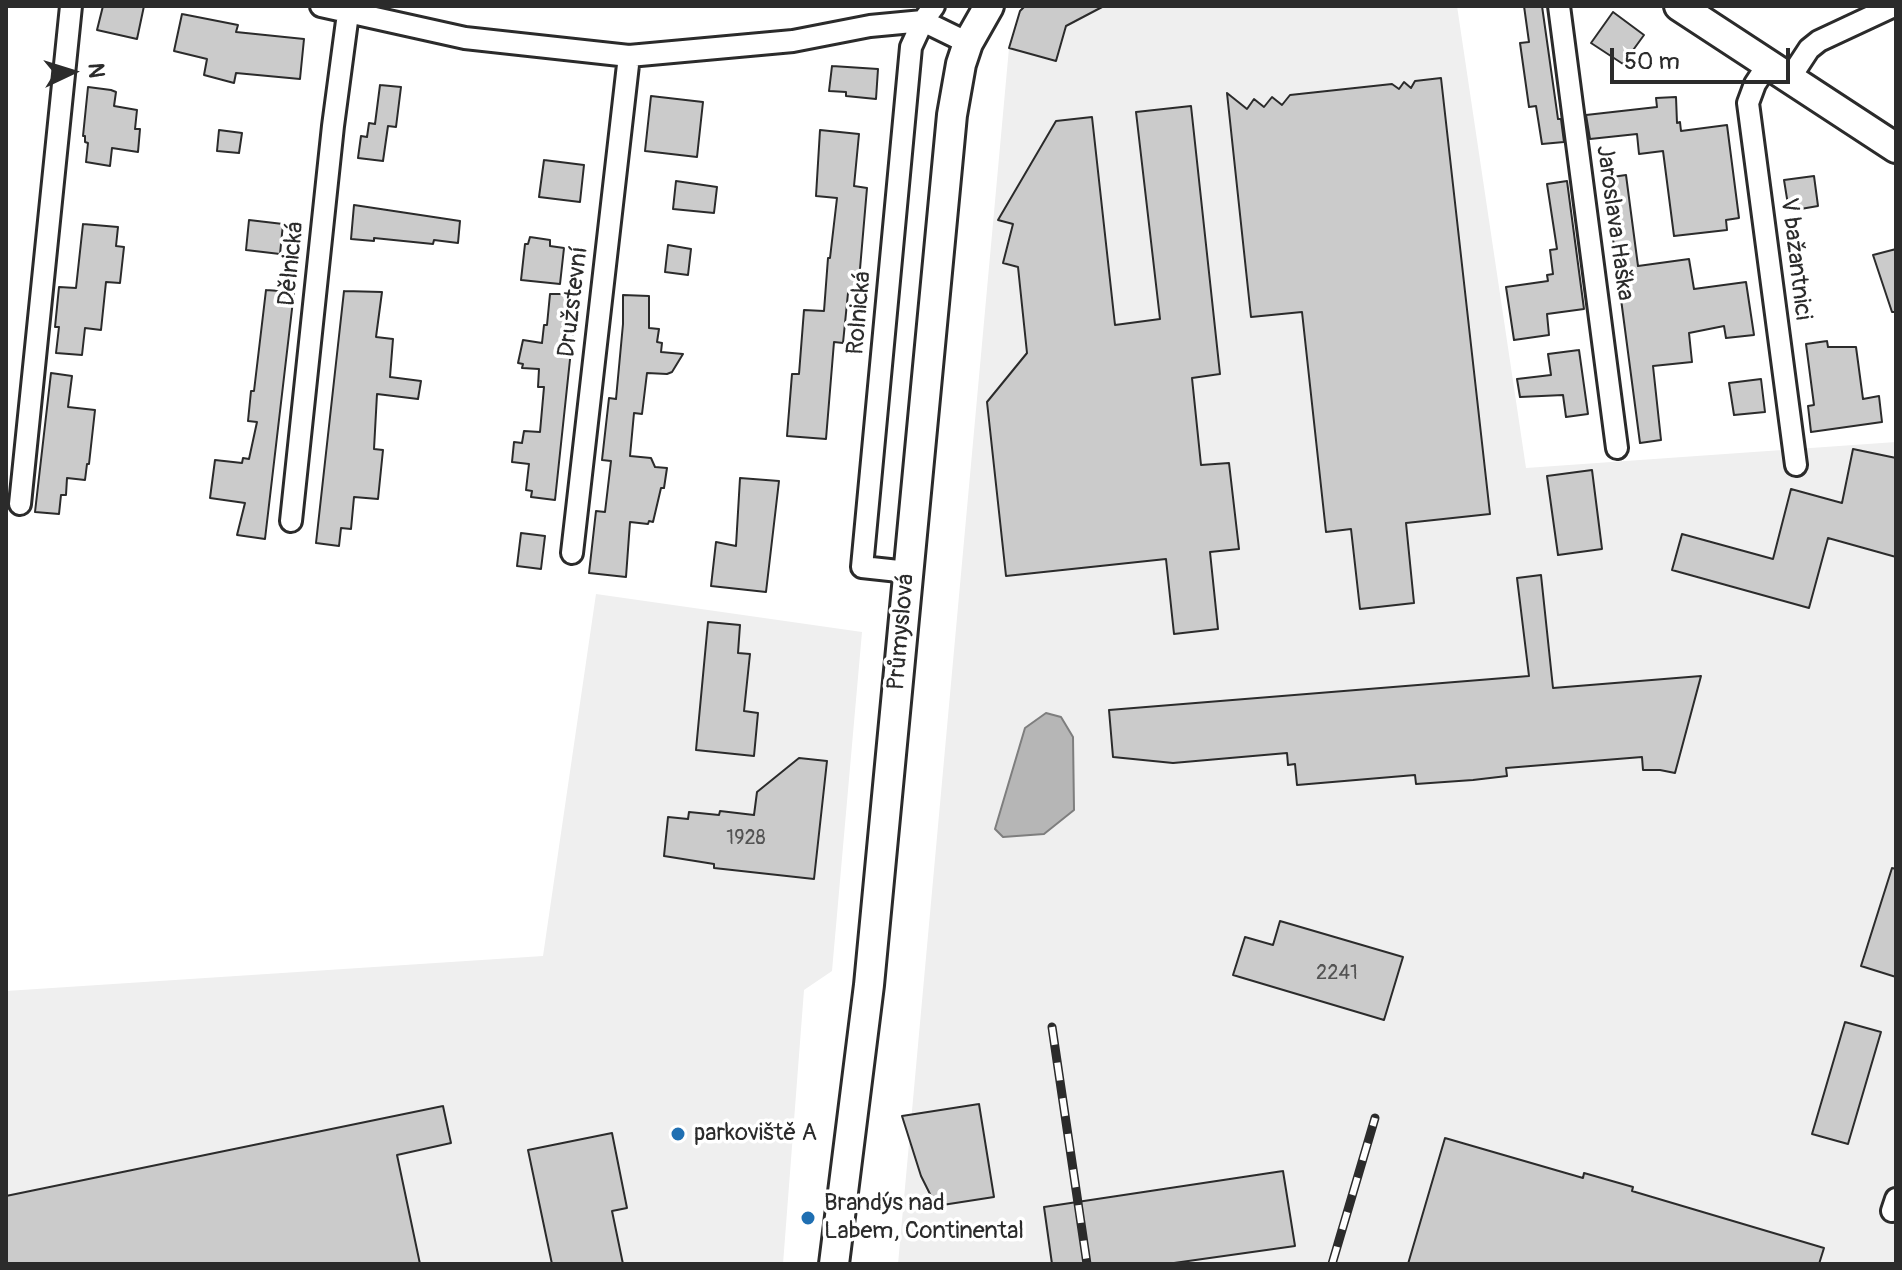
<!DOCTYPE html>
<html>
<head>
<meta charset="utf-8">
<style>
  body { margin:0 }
  #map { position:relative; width:1902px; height:1270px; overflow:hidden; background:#fff; font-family:Pangolin,sans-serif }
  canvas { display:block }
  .frame { position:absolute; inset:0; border:8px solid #2b2b2b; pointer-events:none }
  .north { position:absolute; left:32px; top:32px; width:80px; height:80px; -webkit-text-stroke:6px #fff; paint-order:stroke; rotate:86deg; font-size:22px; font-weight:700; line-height:32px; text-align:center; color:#2b2b2b }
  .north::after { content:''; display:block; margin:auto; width:28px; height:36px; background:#2b2b2b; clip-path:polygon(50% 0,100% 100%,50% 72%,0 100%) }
  .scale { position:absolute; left:1610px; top:48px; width:180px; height:36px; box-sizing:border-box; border:4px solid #2b2b2b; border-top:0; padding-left:10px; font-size:24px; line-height:28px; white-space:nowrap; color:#2b2b2b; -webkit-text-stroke:6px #fff; paint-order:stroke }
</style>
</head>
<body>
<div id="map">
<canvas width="1902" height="1270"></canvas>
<div class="frame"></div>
<div class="north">N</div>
<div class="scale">50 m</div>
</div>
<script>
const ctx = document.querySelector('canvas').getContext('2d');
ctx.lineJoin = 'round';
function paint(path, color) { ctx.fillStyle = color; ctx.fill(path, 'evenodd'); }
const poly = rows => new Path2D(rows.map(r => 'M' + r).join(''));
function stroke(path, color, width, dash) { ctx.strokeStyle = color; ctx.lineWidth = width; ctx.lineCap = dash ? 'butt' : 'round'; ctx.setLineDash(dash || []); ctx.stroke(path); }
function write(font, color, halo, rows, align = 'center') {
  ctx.font = font + ' Pangolin,sans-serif'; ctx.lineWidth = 7; ctx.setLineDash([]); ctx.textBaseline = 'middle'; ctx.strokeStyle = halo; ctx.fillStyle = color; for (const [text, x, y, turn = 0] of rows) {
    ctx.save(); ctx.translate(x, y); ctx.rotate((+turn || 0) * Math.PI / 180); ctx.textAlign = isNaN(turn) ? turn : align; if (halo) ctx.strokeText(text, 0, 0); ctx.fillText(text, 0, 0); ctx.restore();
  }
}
paint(poly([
  [1026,6,1457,6,1526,468,1896,442,1896,1264,898,1264,1009,48],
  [596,594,862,632,832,971,804,990,783,1264,6,1264,6,991,543,956]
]), '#efefef');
const water = poly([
  [1046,713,1061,717,1073,737,1074,810,1044,834,1003,837,995,829,1025,728,1046,713]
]);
paint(water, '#b6b6b6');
stroke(water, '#7e7e7e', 2);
const building = poly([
  [103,6,144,6,137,39,97,30,103,6],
  [1025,6,1104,6,1066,26,1056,61,1009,48,1020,11,1025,6],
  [1524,6,1542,6,1558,119,1561,119,1564,142,1542,144,1536,106,1529,107,1520,43,1529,42,1524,6],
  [1613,12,1644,35,1623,64,1591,43,1613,12],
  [182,14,238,25,236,32,304,39,300,79,236,73,234,83,204,75,207,59,174,51,182,14],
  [832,66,878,69,876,99,846,96,846,92,829,91,832,66],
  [1441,78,1490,514,1406,523,1414,603,1360,609,1351,529,1326,532,1302,312,1251,317,1227,93,1247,109,1254,99,1264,107,1272,97,1282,105,1290,95,1392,84,1399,89,1404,82,1411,88,1415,81,1441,78],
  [380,85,401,87,396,127,388,126,383,161,358,158,361,136,367,137,369,123,375,124,380,85],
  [88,87,111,90,116,92,114,106,137,110,135,129,140,129,138,152,112,148,110,166,86,162,88,143,85,142,85,136,83,136,88,87],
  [651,96,703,102,697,157,645,151,651,96],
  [1676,97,1677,123,1680,122,1681,131,1727,125,1739,218,1726,220,1727,230,1674,236,1663,151,1639,154,1637,134,1590,139,1586,115,1657,107,1656,98,1676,97],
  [1191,106,1220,374,1192,378,1201,465,1229,463,1239,549,1210,552,1218,629,1174,634,1166,559,1006,576,987,402,1027,353,1018,267,1003,263,1013,224,998,220,1056,121,1092,117,1115,325,1160,319,1136,112,1191,106],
  [219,130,242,133,239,153,217,151,219,130],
  [820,130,859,134,854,186,867,188,858,292,848,293,843,343,834,342,826,439,787,436,792,374,799,374,804,310,824,311,828,258,830,258,837,198,816,196,820,130],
  [544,160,584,165,580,202,539,197,544,160],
  [1626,175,1638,266,1689,259,1694,289,1746,282,1754,335,1726,338,1724,326,1689,333,1692,362,1653,366,1661,440,1640,443,1605,178,1626,175],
  [1814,176,1818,206,1789,211,1784,180,1814,176],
  [676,181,717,187,714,213,673,209,676,181],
  [1567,181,1584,309,1547,314,1549,335,1514,340,1506,287,1548,281,1547,275,1553,274,1550,250,1557,249,1547,184,1567,181],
  [354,205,460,221,458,243,434,240,433,244,374,238,374,241,351,239,354,205],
  [249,220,283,224,280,254,246,250,249,220],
  [83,224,118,227,116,246,124,247,120,283,106,282,101,330,85,328,82,355,56,353,59,327,55,327,59,287,76,288,83,224],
  [530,237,550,240,550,246,564,248,560,284,521,280,525,244,528,244,530,237],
  [668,245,691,249,688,275,665,272,668,245],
  [1896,249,1896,312,1892,312,1873,255,1896,249],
  [266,290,294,292,265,539,237,535,245,503,210,498,215,460,242,463,243,458,249,459,257,422,248,421,251,391,254,391,266,290],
  [344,291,382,292,376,337,393,339,390,377,421,381,418,399,377,394,374,449,383,450,378,499,354,497,351,529,341,528,339,546,316,543,344,291],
  [550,294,577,294,555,500,531,497,532,491,526,490,529,464,512,462,514,442,522,443,524,431,540,432,544,387,538,387,539,369,522,368,523,364,518,363,523,340,542,343,544,325,547,325,550,294],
  [623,295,649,296,649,328,659,329,657,342,662,343,661,352,683,354,672,372,667,374,647,373,642,414,634,413,630,456,651,458,655,467,667,468,664,488,661,488,653,522,649,521,648,524,630,522,626,577,589,573,596,511,605,512,611,461,602,460,609,398,616,399,623,324,623,295],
  [1827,341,1828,347,1856,347,1863,399,1879,396,1882,422,1811,432,1808,406,1814,405,1806,344,1827,341],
  [1579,350,1588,414,1566,417,1563,395,1520,397,1517,379,1551,375,1548,354,1579,350],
  [51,373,72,376,68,407,95,410,89,464,87,464,85,480,67,478,66,495,61,495,59,514,35,512,51,373],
  [1761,379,1765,412,1734,415,1729,383,1761,379],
  [1853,449,1896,458,1896,557,1828,538,1809,608,1672,570,1682,534,1773,559,1791,489,1842,503,1853,449],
  [1592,470,1602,549,1558,555,1547,476,1592,470],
  [740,478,779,481,766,592,711,586,716,542,736,546,740,478],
  [521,533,545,536,541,569,517,566,521,533],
  [1541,575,1553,688,1701,676,1675,773,1660,770,1643,770,1642,757,1506,768,1507,776,1473,780,1416,784,1415,775,1297,785,1295,764,1288,765,1287,753,1173,763,1113,757,1109,710,1529,676,1517,578,1541,575],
  [708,622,740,625,738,653,750,654,744,711,758,713,754,756,696,750,708,622],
  [799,758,827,761,814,879,714,868,714,864,664,856,668,817,688,819,689,812,719,815,720,811,754,815,757,792,799,758],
  [1892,868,1896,869,1896,977,1861,966,1892,868],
  [1280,921,1403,957,1384,1020,1233,975,1245,937,1273,945,1280,921],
  [1845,1022,1881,1032,1848,1144,1812,1134,1845,1022],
  [979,1104,994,1197,936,1206,921,1176,902,1116,979,1104],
  [443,1106,451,1143,397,1155,420,1264,6,1264,6,1196,443,1106],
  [612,1133,627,1208,612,1211,623,1264,552,1264,528,1150,612,1133],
  [1445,1138,1583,1178,1584,1173,1633,1187,1632,1191,1824,1248,1819,1264,1408,1264,1445,1138],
  [1283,1171,1295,1246,1167,1264,1052,1264,1044,1207,1283,1171]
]);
paint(building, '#cbcbcb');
stroke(building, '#2b2b2b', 2);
const street = poly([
  [321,6,465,38,629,56,793,41,870,26,923,21,968,43],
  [1559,6,1617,448],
  [1768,64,1755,84,1748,103,1796,465],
  [1790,78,1809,49,1819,41,1894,6],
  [20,504,71,6],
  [291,521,333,126,349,6],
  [572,553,629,56],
  [908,572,862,567,911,47,923,21,934,6],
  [1892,1211,1896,1199]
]);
const secondary = poly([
  [1679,6,1896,148],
  [834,1264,869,985,952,115,961,64,968,43,989,6]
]);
stroke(street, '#2b2b2b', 26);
stroke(secondary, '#2b2b2b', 34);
stroke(street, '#fff', 20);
stroke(secondary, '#fff', 28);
const rail = poly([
  [1052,1027,1087,1264],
  [1332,1264,1375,1118]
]);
stroke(rail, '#2b2b2b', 9);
stroke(rail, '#fff', 6, [18]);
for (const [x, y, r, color] of [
  [678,1134,8,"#1f6fb2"],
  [808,1218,8,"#1f6fb2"]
]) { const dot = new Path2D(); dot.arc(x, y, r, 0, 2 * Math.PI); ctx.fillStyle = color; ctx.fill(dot); stroke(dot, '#fff', 3); }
write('20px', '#535353', null, [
  ["1928",746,839],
  ["2241",1337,974]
]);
write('24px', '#2b2b2b', '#fff', [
  ["Jaroslava Haška",1614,223,82],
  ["V bažantnici",1795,259,83],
  ["Dělnická",292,264,-84],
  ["Družstevní",574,302,-83],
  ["Rolnická",860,313,-85],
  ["Průmyslová",902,632,-85]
]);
write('24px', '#2b2b2b', '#fff', [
  ["parkoviště A",694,1134],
  ["Brandýs nad",824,1204],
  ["Labem, Continental",824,1232]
], 'left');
</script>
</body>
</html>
